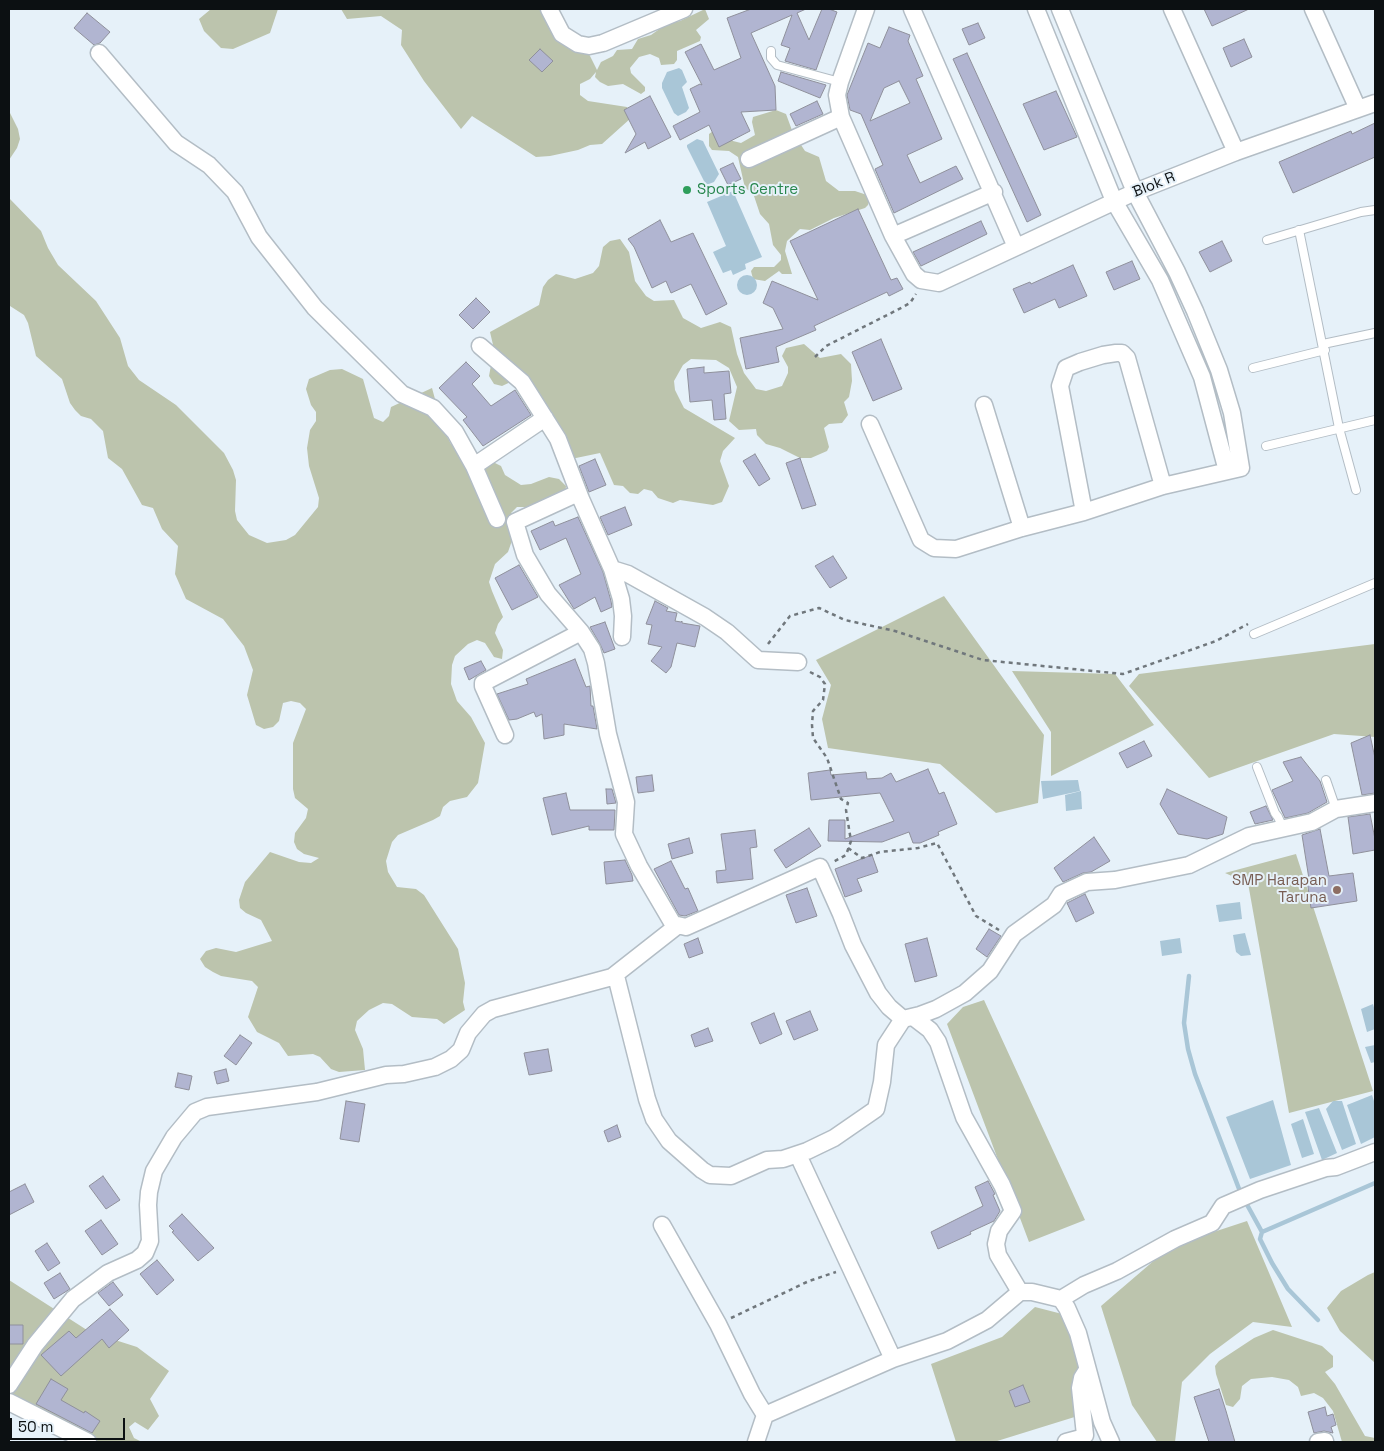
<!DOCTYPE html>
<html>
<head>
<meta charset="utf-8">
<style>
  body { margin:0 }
  #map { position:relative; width:1384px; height:1451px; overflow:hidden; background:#e6f1f9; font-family:"Space Grotesk",sans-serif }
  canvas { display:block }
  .frame { position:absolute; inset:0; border:10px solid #0c1012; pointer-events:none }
  .scale { position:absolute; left:10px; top:1418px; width:115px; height:22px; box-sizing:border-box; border:2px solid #0c1012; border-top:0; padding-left:6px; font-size:15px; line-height:18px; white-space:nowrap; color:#0c1012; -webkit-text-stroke:4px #e6f1f9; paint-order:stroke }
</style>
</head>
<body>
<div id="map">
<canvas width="1384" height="1451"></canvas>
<div class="frame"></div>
<div class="scale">50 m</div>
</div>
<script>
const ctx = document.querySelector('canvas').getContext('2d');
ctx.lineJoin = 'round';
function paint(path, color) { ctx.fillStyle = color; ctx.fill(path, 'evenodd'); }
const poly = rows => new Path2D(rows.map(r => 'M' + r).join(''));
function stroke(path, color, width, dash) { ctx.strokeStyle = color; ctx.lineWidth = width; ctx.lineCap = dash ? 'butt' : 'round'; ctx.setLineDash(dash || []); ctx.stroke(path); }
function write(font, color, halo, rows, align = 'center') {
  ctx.font = font + ' "Space Grotesk",sans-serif'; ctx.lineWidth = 4; ctx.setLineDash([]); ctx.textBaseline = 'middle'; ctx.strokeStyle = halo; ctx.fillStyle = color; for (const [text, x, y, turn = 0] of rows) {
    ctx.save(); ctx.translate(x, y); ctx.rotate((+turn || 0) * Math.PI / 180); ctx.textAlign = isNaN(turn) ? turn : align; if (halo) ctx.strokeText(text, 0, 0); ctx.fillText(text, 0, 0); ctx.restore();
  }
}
paint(poly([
  [211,9,278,9,270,33,233,49,221,48,204,31,199,19],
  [341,9,544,9,587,50,597,70,601,62,613,56,617,50,632,49,638,39,651,35,668,23,680,21,705,9,709,19,696,30,701,37,700,41,677,51,677,60,674,64,661,65,659,58,650,54,639,57,630,68,631,73,645,87,645,91,641,94,623,84,608,86,600,82,595,77,596,72,590,79,580,84,580,95,588,101,627,107,631,118,602,144,590,145,578,150,550,156,536,157,472,116,461,129,424,81,401,45,402,30,381,16,347,19],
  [776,110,786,114,793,133,805,151,819,157,826,181,839,191,855,191,870,196,868,205,865,208,834,218,810,230,800,229,787,241,785,251,792,274,782,274,779,271,765,281,753,279,751,271,754,267,774,267,781,260,781,255,773,245,769,224,760,214,753,193,745,188,738,157,729,151,712,150,709,146,709,134,717,128,733,141,741,143,755,135,752,122,753,117],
  [9,111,18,129,20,139,17,148,9,160],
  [9,198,41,231,48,248,58,265,96,301,120,338,128,366,139,380,176,405,224,453,233,470,236,480,235,511,237,520,249,535,267,543,286,540,295,535,318,507,319,498,309,466,307,448,310,430,316,421,316,412,311,405,306,389,309,379,330,370,342,369,363,379,374,418,383,422,389,416,391,407,432,388,438,410,438,419,451,444,468,454,493,462,501,466,505,475,521,485,531,484,549,477,559,479,566,486,565,496,534,507,517,507,511,513,515,532,508,552,495,564,489,582,492,591,503,617,498,624,495,633,503,650,502,659,494,657,485,643,477,640,468,644,455,656,452,665,451,684,457,701,471,717,485,743,478,783,467,797,450,801,443,807,440,816,433,820,398,835,392,842,386,861,388,872,397,887,416,889,424,895,458,949,465,983,463,1002,465,1010,444,1024,437,1019,412,1017,392,1004,383,1003,369,1010,357,1021,355,1030,363,1049,365,1070,339,1072,331,1069,320,1057,313,1054,288,1056,279,1043,257,1032,248,1017,258,987,252,981,221,976,213,972,205,967,200,959,206,951,216,948,236,952,272,941,261,920,246,913,240,908,239,900,245,882,270,852,299,862,311,863,319,858,304,854,297,849,294,842,295,833,306,818,308,809,295,798,293,789,293,743,306,709,300,703,291,701,283,703,279,721,273,727,264,729,256,725,247,695,253,670,244,646,223,619,186,599,175,574,178,546,162,529,153,508,142,505,122,469,108,458,103,431,91,419,81,416,75,410,70,403,62,379,36,356,28,323,24,315,10,306,9,302],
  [620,239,629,252,635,281,646,296,654,301,674,300,683,318,701,328,720,322,731,327,737,354,744,373,756,389,766,391,782,386,788,373,788,367,782,356,786,348,804,344,820,358,841,354,851,364,852,381,849,397,844,402,848,415,842,423,829,424,824,428,829,447,827,451,811,458,800,458,780,448,766,444,757,435,756,429,739,430,729,421,737,387,729,368,716,360,691,359,683,365,674,381,675,390,684,408,735,438,723,451,720,461,729,486,722,502,713,505,680,500,673,503,658,498,652,491,644,489,638,494,630,493,623,486,614,485,600,453,576,458,568,458,548,433,540,431,537,414,517,379,502,386,494,384,489,376,494,349,490,332,539,305,543,287,548,280,556,274,575,279,593,273,599,266,603,247,610,241],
  [944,596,1044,735,1038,803,996,813,940,764,828,748,822,719,831,685,816,660],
  [1375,644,1375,737,1334,734,1209,778,1129,686,1139,674],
  [1012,671,1115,674,1154,725,1051,776,1051,732],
  [1296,854,1373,1091,1289,1113,1248,883,1225,873],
  [984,1000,1085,1220,1029,1242,947,1024,963,1007],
  [1247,1221,1292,1327,1253,1322,1210,1354,1182,1382,1175,1442,1157,1442,1132,1405,1101,1306,1171,1246],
  [1375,1272,1375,1363,1340,1331,1327,1308,1341,1291,1368,1275],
  [9,1280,90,1332,137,1347,169,1371,150,1399,159,1416,148,1430,135,1422,129,1427,134,1438,142,1442,93,1442,9,1398],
  [1035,1307,1066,1315,1078,1353,1081,1415,994,1442,956,1442,931,1364,1002,1337],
  [1273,1330,1322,1346,1333,1356,1333,1367,1325,1372,1335,1384,1365,1436,1375,1438,1375,1442,1342,1442,1333,1411,1323,1398,1314,1393,1301,1396,1298,1387,1289,1380,1272,1377,1251,1379,1242,1386,1240,1399,1233,1407,1226,1405,1216,1374,1215,1366,1219,1361,1254,1338]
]), '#bcc4ad');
paint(poly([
  [679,68,682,70,687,82,682,87,689,108,686,112,678,116,674,113,662,88,662,83,667,72],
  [697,139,703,141,719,174,714,182,706,185,687,147,687,145],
  [733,191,762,257,745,264,746,269,733,275,731,270,723,273,713,252,726,246,707,202],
  '737 285a10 10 0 1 1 20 0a10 10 0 1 1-20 0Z',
  [1078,780,1080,791,1043,799,1041,781],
  [1081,791,1082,809,1066,811,1065,795],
  [1240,902,1242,919,1219,922,1216,905],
  [1245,933,1251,955,1241,956,1236,952,1233,935],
  [1180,938,1182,953,1162,956,1160,941],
  [1373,1004,1375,1011,1375,1029,1367,1032,1361,1009],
  [1375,1045,1375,1062,1371,1063,1365,1047],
  [1372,1095,1375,1104,1375,1137,1361,1144,1347,1105],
  [1273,1100,1291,1165,1250,1179,1226,1117],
  [1333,1101,1342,1101,1356,1144,1342,1150,1326,1109],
  [1319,1108,1337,1153,1322,1160,1305,1112],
  [1303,1119,1314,1154,1302,1158,1291,1124]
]), '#a9c6d7');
stroke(poly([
  [1189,976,1184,1023,1188,1049,1195,1074,1241,1194],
  [1245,1201,1262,1232],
  [1318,1320,1288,1289,1272,1263,1260,1239,1262,1232,1375,1183]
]), '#a9c6d7', 4.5);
const building = poly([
  [751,9,806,9,797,13,809,40,822,9,829,9,837,12,816,70,785,61,790,48,781,45,792,15,751,33,775,86,776,110,741,112,750,131,719,147,709,125,680,140,673,126,700,112,690,89,700,84,702,85,685,52,701,44,714,70,741,58,727,18,751,9],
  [1204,9,1249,9,1212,26,1204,9],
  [87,13,110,32,100,43,94,45,74,28,87,13],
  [978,23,985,38,969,45,962,29,978,23],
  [889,27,910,35,908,41,923,76,916,79,942,139,907,155,920,183,956,166,963,179,894,213,875,169,883,165,861,114,850,110,847,95,868,43,880,48,889,27],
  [899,81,910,103,870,121,884,88,899,81],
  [1244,39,1252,57,1231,67,1223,48,1244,39],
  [540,49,553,61,542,72,529,60,540,49],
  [967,53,1041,215,1027,222,953,59,967,53],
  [781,72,826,85,820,98,778,81,781,72],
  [1056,91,1077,137,1044,150,1023,104,1056,91],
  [650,96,671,137,648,149,645,142,625,153,636,134,624,110,650,96],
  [817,101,823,114,796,126,790,114,817,101],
  [1375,123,1375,157,1293,193,1279,162,1351,131,1352,134,1375,123],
  [733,163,741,179,728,185,720,169,733,163],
  [858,209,891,280,897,278,903,289,889,296,887,292,814,326,816,330,776,347,779,362,746,369,740,338,783,329,773,308,763,303,772,281,818,300,790,241,858,209],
  [660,220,671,242,693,233,727,304,706,315,691,284,671,293,666,281,652,288,634,247,628,239,660,220],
  [981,221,987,234,921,266,913,252,981,221],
  [1222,241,1232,261,1210,272,1199,252,1222,241],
  [1132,261,1140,279,1114,290,1106,272,1132,261],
  [1073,265,1087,296,1059,308,1055,299,1024,313,1013,289,1030,282,1031,284,1073,265],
  [476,298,490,312,473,329,459,315,476,298],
  [881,339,902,389,873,401,852,352,881,339],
  [466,362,480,376,472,384,491,406,515,390,531,415,483,446,463,420,467,417,439,388,466,362],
  [704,367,704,373,729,371,731,393,724,394,726,419,714,420,712,400,690,402,687,369,704,367],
  [755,454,770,479,759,486,743,461,755,454],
  [800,458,816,505,802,509,786,463,800,458],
  [595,459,606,485,589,492,579,466,595,459],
  [625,507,632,525,608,535,600,517,625,507],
  [578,517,603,572,611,601,612,607,601,612,595,597,574,609,559,585,581,574,566,538,540,550,531,531,553,521,555,526,578,517],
  [833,556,847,578,830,588,815,566,833,556],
  [519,565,538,597,512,610,495,578,519,565],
  [655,601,668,608,666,611,677,613,675,621,681,622,682,621,682,623,700,626,695,647,677,643,671,667,666,673,651,661,662,647,648,644,652,625,646,624,655,601],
  [605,622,615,649,604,653,600,644,590,627,605,622],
  [575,659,586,687,590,686,591,706,593,706,597,729,564,724,564,735,544,739,542,714,536,717,534,712,517,719,509,720,497,694,528,684,526,679,575,659],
  [481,661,486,670,469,680,464,668,481,661],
  [1370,735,1375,758,1375,793,1362,795,1351,743,1370,735],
  [1144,741,1152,756,1127,768,1119,753,1144,741],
  [1301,757,1320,781,1327,802,1308,813,1285,818,1272,790,1293,781,1283,762,1301,757],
  [928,769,939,794,944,792,957,824,938,832,939,835,920,843,913,843,909,832,882,842,828,841,829,820,845,820,845,839,894,821,880,793,811,800,808,773,830,770,831,775,866,772,867,779,882,778,891,773,896,782,928,769],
  [652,775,654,791,638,793,636,777,652,775],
  [606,789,612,789,616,803,607,804,606,789],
  [1167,789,1227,817,1223,834,1207,839,1178,834,1160,804,1167,789],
  [566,793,570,810,615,810,614,830,589,830,589,826,552,835,543,798,566,793],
  [1266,806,1273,820,1255,824,1250,812,1266,806],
  [1370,814,1375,839,1375,850,1353,854,1348,817,1370,814],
  [809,828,821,846,786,868,774,850,809,828],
  [1320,829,1329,876,1353,873,1357,901,1311,908,1307,880,1309,879,1302,835,1320,829],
  [755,830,757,847,750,848,753,879,717,883,716,871,726,870,721,834,755,830],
  [1094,837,1110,861,1091,872,1083,873,1063,882,1054,868,1094,837],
  [689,838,693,853,672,859,668,844,689,838],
  [872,855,878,872,857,879,862,891,845,897,835,869,872,855],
  [625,860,632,875,633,881,606,884,604,862,625,860],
  [671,861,685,889,688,888,698,911,685,916,679,915,654,869,671,861],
  [807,888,817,916,796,923,786,895,807,888],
  [1085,894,1094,913,1076,922,1067,903,1085,894],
  [989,929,1001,936,987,957,976,949,989,929],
  [698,938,703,953,689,958,684,944,698,938],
  [927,938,937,976,915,982,905,944,927,938],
  [810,1011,818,1030,794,1040,786,1021,810,1011],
  [774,1013,782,1034,760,1044,751,1023,774,1013],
  [708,1028,713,1041,695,1047,691,1035,708,1028],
  [240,1035,252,1043,236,1065,224,1056,240,1035],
  [548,1049,552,1071,529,1075,524,1053,548,1049],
  [226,1069,229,1081,217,1084,214,1072,226,1069],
  [178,1073,192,1076,189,1090,175,1087,178,1073],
  [346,1101,365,1104,359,1142,340,1139,346,1101],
  [617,1125,621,1137,608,1142,604,1131,617,1125],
  [103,1176,120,1200,106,1209,89,1186,103,1176],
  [988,1181,995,1194,993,1195,1000,1211,994,1221,970,1232,971,1234,938,1249,931,1232,983,1206,975,1187,988,1181],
  [25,1184,34,1202,9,1215,9,1192,25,1184],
  [182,1214,214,1248,198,1261,172,1232,174,1231,169,1226,182,1214],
  [101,1220,118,1244,102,1255,85,1231,101,1220],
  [47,1243,60,1263,48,1271,35,1251,47,1243],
  [157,1260,174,1280,157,1295,140,1274,157,1260],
  [60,1273,70,1289,54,1299,44,1283,60,1273],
  [113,1282,123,1295,109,1306,98,1293,113,1282],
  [110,1309,129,1330,109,1348,102,1339,61,1376,41,1355,69,1331,76,1338,110,1309],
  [9,1325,23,1325,23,1344,9,1344,9,1325],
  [51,1379,68,1389,61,1400,84,1413,85,1411,100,1421,92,1433,36,1404,51,1379],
  [1023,1385,1030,1402,1015,1407,1009,1391,1023,1385],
  [1219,1389,1226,1411,1235,1442,1209,1442,1194,1397,1219,1389],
  [1325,1407,1327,1416,1333,1414,1336,1425,1331,1427,1333,1433,1324,1431,1314,1433,1308,1412,1325,1407]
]);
paint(building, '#b1b5d1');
stroke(building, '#8f909b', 1);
const lane = poly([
  [771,51,771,58,777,65,840,82],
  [1299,230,1339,428,1356,490],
  [1267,240,1361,212,1375,210],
  [1323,344,1375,333],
  [1253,368,1325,350],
  [1266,446,1375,420],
  [1254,634,1375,583],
  [1257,767,1275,813,1278,817,1283,828],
  [1326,780,1336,809]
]);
const street = poly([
  [549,9,562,34,578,44,589,46,603,43,684,9],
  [866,9,840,82,837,95,841,117,893,236,914,274,921,280,939,283,1135,192,1236,152,1375,103],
  [912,9,1016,247],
  [1036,9,1114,201,1160,280,1202,377,1227,471],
  [1172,9,1236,152],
  [1313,9,1358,109],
  [99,53,176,143,209,165,235,192,259,237,315,308,402,394,433,408,455,432,474,466,497,519],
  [749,159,841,117],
  [893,236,994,192],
  [480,346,522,382,558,439,581,499,612,569,628,574,705,617,727,632,758,660,798,662],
  [984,405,1022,528],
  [870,424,921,540,934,548,956,549,1022,528,1084,512,1163,486,1241,468,1232,413,1219,370,1195,311,1177,272,1135,192,1060,9],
  [474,466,545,418],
  [1084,512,1060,386,1066,368,1080,362,1103,355,1116,353,1122,353,1127,358,1163,486],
  [612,569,621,599,623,616,622,637],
  [581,632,592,649,596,663,608,734,626,802,624,834,639,866,673,924,686,927,820,867,841,914,853,945,878,993,889,1007,903,1019],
  [505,735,483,686,483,683,581,632,548,594,525,555,515,522,578,493],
  [612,977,617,980,647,1099,654,1119,669,1141,702,1170,710,1175,731,1176,767,1160,783,1159,807,1151,834,1138,876,1109,882,1082,886,1045,903,1019,920,1015,936,1009,965,993,990,971,1014,934,1054,905,1061,894,1087,882,1115,880,1189,865,1249,836,1312,822,1336,809,1375,803],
  [913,1017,930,1030,938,1042,964,1117,1002,1185,1013,1211,999,1231,996,1244,998,1255,1020,1292],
  [798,1155,893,1359],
  [662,1225,718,1324,752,1394,765,1415],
  [1061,1299,1084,1285,1117,1271,1175,1239,1212,1223,1223,1206,1260,1190,1326,1168,1336,1167,1375,1152],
  [9,1385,35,1345,73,1299,108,1273,137,1260,145,1253,150,1241,148,1205,149,1192,154,1171,174,1137,195,1112,207,1107,317,1092,386,1075,404,1074,435,1067,451,1059,461,1050,468,1033,484,1014,493,1009,612,977,677,926],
  [9,1402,88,1442],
  [756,1442,765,1415,893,1359,947,1341,987,1320,1020,1292,1032,1292,1061,1299,1067,1308,1078,1333,1102,1422,1111,1442],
  [1066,1442,1081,1438,1085,1435,1080,1388,1082,1378,1087,1370],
  [1318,1442,1325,1441]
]);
stroke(lane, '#b3bdc5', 10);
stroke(street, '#b3bdc5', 19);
stroke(poly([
  [815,357,826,346,903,307,910,303,916,294],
  [768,644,790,616,819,608,845,620,895,631,983,660,1123,674,1216,641,1248,624],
  [810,672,820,677,825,684,823,700,813,711,812,725,813,738,827,758,841,799,848,803,846,810,851,841,846,855,833,862],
  [848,848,862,858,880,852,918,848,937,843,976,916,999,930],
  [731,1318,809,1281,836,1272]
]), '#70777c', 2.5, [4, 4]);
stroke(lane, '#fff', 8);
stroke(street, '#fff', 16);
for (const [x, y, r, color] of [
  [687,190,5,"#2e9e5b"],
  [1337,890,5,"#8d6e63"]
]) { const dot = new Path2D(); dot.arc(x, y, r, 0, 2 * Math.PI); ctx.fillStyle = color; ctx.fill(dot); stroke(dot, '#e6f1f9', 2); }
write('15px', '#0c1012', '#e6f1f9', [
  ["Blok R",1154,185,-22]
]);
write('15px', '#27864d', '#e6f1f9', [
  ["Sports Centre",697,190]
], 'left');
write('15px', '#785e54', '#e6f1f9', [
  ["SMP Harapan",1327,881],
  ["Taruna",1327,898]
], 'right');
</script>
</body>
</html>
